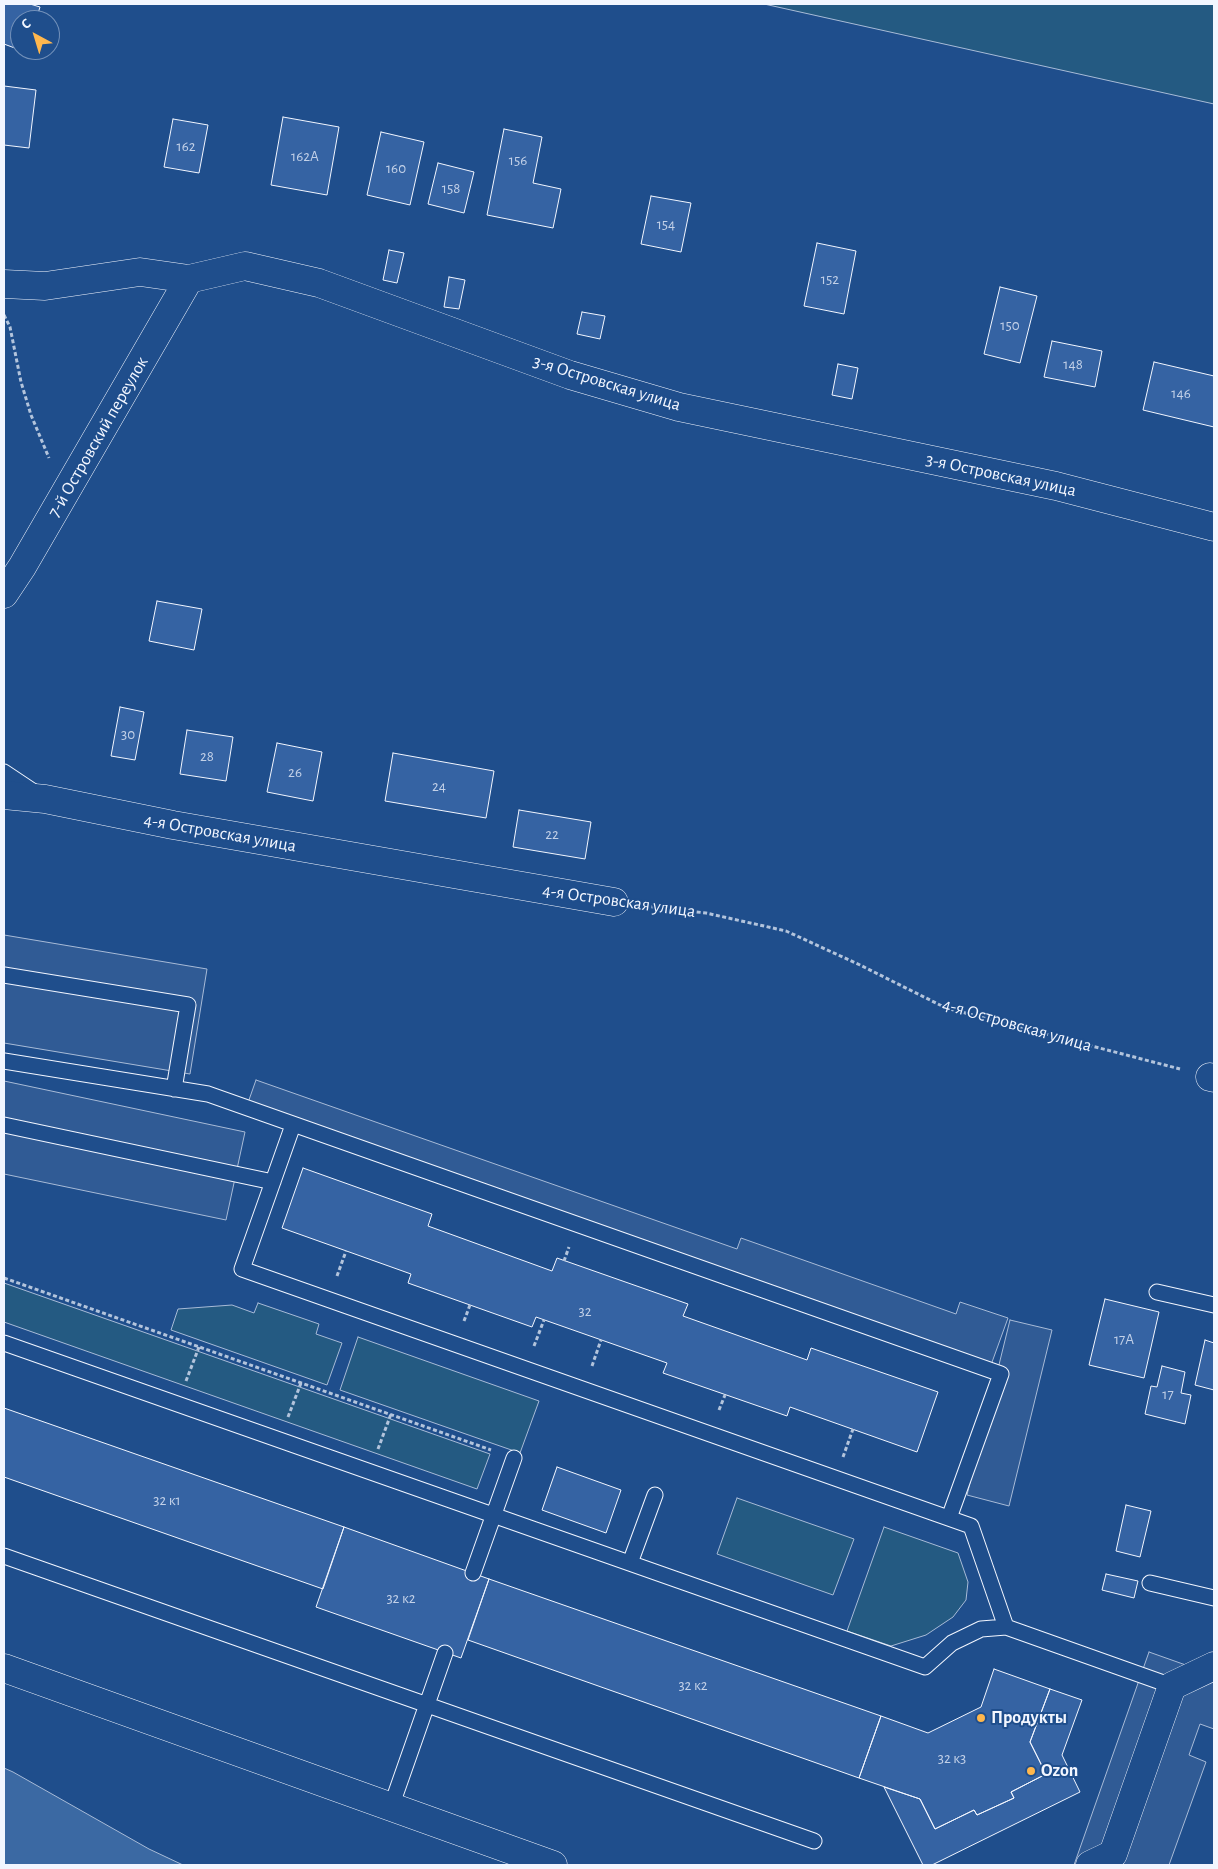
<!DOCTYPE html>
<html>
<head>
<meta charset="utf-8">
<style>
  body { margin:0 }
  #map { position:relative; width:1218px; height:1869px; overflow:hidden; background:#1f4e8c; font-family:"Alegreya Sans",sans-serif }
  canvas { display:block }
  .frame { position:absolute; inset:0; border:5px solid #f2f6ff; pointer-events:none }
  .north { position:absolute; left:10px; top:10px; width:50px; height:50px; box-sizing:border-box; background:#1f4e8c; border:1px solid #7391ba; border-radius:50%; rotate:321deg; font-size:14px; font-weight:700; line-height:20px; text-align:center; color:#f2f6ff }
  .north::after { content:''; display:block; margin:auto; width:18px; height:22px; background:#ffb74d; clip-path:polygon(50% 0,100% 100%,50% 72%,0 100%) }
</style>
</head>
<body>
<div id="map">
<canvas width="1218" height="1869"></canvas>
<div class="frame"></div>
<div class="north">С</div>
</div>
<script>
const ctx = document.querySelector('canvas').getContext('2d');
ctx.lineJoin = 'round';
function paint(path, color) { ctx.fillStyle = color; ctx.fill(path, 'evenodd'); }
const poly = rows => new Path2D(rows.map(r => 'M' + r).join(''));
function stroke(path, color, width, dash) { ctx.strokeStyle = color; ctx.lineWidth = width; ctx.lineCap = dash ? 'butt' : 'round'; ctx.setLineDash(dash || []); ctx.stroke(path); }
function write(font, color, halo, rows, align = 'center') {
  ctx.font = font + ' "Alegreya Sans",sans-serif'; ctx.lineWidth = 4; ctx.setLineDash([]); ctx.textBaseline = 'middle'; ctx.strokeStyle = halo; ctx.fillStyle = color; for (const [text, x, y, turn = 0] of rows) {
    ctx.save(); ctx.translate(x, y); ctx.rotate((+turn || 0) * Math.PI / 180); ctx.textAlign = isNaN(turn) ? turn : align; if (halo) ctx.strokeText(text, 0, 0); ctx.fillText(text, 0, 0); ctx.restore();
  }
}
const green = poly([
  [764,4,1214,4,1214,104,764,4],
  [4,1283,490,1454,477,1489,4,1322,4,1283],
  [258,1303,319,1324,316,1334,342,1343,327,1385,171,1330,178,1309,232,1305,254,1313,258,1303],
  [358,1337,539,1401,520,1453,340,1390,358,1337],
  [737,1498,854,1539,833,1595,717,1554,737,1498],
  [884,1527,958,1553,968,1582,966,1600,953,1617,926,1635,891,1646,847,1631,884,1527]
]);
paint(green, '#245a82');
stroke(green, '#a8bbd7', 1);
const parking = poly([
  [4,935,207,969,190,1074,4,1043,4,935],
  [256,1080,737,1249,741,1238,956,1314,960,1302,1008,1318,987,1376,244,1114,256,1080],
  [4,1081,245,1132,226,1220,4,1174,4,1081],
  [1010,1320,1052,1330,1009,1506,967,1495,1010,1320],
  [1149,1652,1214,1675,1214,1729,1200,1724,1189,1755,1206,1762,1169,1865,1074,1865,1149,1652]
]);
paint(parking, '#305b95');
stroke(parking, '#a8bbd7', 1);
const water = poly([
  [4,1768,13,1772,149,1849,183,1865,4,1865,4,1768]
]);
paint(water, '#3b69a3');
stroke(water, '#a8bbd7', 1);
const building = poly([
  [4,4,30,4,40,7,36,20,20,20,20,50,4,44,4,4],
  [4,86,36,90,29,148,4,145,4,86],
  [283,117,339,127,327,195,271,185,283,117],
  [173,119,208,125,199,173,164,167,173,119],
  [504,129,542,137,533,183,561,189,553,228,487,215,504,129],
  [381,132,424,142,410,205,367,195,381,132],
  [438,163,474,172,464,213,428,204,438,163],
  [651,196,691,203,681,252,641,244,651,196],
  [817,243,856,251,844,314,804,306,817,243],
  [389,250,404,253,397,283,383,280,389,250],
  [449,277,465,280,459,309,444,307,449,277],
  [1000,287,1037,296,1020,363,984,354,1000,287],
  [582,312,605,316,600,339,577,334,582,312],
  [1052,341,1102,351,1095,387,1044,377,1052,341],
  [1154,362,1214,376,1214,427,1143,410,1154,362],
  [838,364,858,368,852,399,832,395,838,364],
  [157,601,202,609,194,650,149,641,157,601],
  [120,707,144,712,135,760,111,756,120,707],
  [187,730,233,737,226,781,180,774,187,730],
  [277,743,322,752,313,801,267,792,277,743],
  [393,753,494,771,486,818,385,801,393,753],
  [519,810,591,822,585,859,513,847,519,810],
  [303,1168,432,1214,428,1226,552,1271,557,1258,688,1304,683,1316,807,1360,811,1348,938,1392,917,1452,790,1407,787,1416,663,1373,667,1363,536,1317,532,1327,408,1283,411,1274,282,1228,303,1168],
  [1105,1299,1159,1312,1144,1378,1089,1365,1105,1299],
  [1205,1340,1214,1343,1214,1390,1195,1385,1205,1340],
  [1162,1366,1185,1372,1181,1393,1191,1395,1185,1424,1145,1414,1151,1386,1157,1387,1162,1366],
  [4,1408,344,1527,323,1589,4,1477,4,1408],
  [557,1467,621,1490,606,1533,542,1510,557,1467],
  [1126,1505,1151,1511,1140,1557,1116,1551,1126,1505],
  [344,1527,489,1579,461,1658,316,1607,344,1527],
  [1106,1574,1138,1581,1134,1598,1102,1590,1106,1574],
  [489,1579,881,1716,859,1778,468,1640,489,1579],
  [994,1669,1050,1689,1030,1742,1046,1774,1011,1792,1014,1798,977,1815,974,1810,935,1829,920,1799,859,1778,881,1716,928,1733,981,1707,994,1669],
  [1050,1689,1082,1700,1062,1755,1080,1792,932,1865,923,1865,884,1787,920,1799,935,1829,974,1810,977,1815,1014,1798,1011,1792,1046,1774,1030,1742,1050,1689]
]);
paint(building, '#3563a3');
stroke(building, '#f2f6ff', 1);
const service = poly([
  [4,772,37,794],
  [4,975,188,1005,174,1089],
  [4,1061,208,1094,1001,1374,949,1518],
  [4,1125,273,1182],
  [293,1125,242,1269,971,1526,1006,1627],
  [1157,1292,1214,1305],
  [4,1343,925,1667,952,1643,981,1629,1006,1627,1172,1686],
  [4,1556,814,1841],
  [630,1563,655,1495],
  [473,1573,514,1458],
  [1150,1583,1214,1598],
  [391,1807,445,1653]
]);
const minor = poly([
  [4,284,45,286,140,272,189,279,245,266,319,283,570,375,679,407,1056,486,1214,527],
  [4,594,22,567,189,279],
  [4,795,45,799,173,825,614,902],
  [1210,1077,1214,1078],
  [4,1668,553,1865],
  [1090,1865,1113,1854,1172,1686,1214,1666]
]);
stroke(service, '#f2f6ff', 17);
stroke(minor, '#f2f6ff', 29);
stroke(poly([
  [4,315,10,327,21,382,31,415,49,458],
  [645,906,706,913,786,931,860,965,946,1008,1180,1069],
  [564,1261,569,1247],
  [337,1276,346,1251],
  [4,1278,491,1450],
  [464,1321,470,1305],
  [534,1346,544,1320],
  [592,1366,601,1340],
  [186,1381,199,1347],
  [719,1410,725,1395],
  [288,1417,301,1383],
  [378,1449,391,1414],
  [843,1457,853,1429]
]), '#b3c4dc', 3, [4, 2.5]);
stroke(service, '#1f4e8c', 15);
stroke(minor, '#1f4e8c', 28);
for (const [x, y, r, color] of [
  [981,1718,5,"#ffb74d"],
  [1031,1771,5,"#ffb74d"]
]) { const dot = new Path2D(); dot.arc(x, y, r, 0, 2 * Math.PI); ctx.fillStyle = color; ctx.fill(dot); stroke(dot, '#1f4e8c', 2); }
write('15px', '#c3d1e8', null, [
  ["162",186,146],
  ["162А",305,156],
  ["156",518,160],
  ["160",396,168],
  ["158",451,188],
  ["154",666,224],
  ["152",830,279],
  ["150",1010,325],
  ["148",1073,364],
  ["146",1181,393],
  ["30",128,734],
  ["28",207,756],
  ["26",295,772],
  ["24",439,786],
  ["22",552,834],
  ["32",585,1311],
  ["17А",1124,1339],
  ["17",1168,1394],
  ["32 к1",167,1500],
  ["32 к2",401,1598],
  ["32 к2",693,1685],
  ["32 к3",952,1758]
]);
write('18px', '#f2f6ff', '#1f4e8c', [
  ["3-я Островская улица",607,383,17],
  ["7-й Островский переулок",98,437,-60],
  ["3-я Островская улица",1001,475,12],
  ["4-я Островская улица",220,833,10],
  ["4-я Островская улица",619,901,8],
  ["4-я Островская улица",1017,1025,16]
]);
write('bold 18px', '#f2f6ff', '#1f4e8c', [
  ["Продукты",991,1718],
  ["Ozon",1041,1771]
], 'left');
</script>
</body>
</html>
